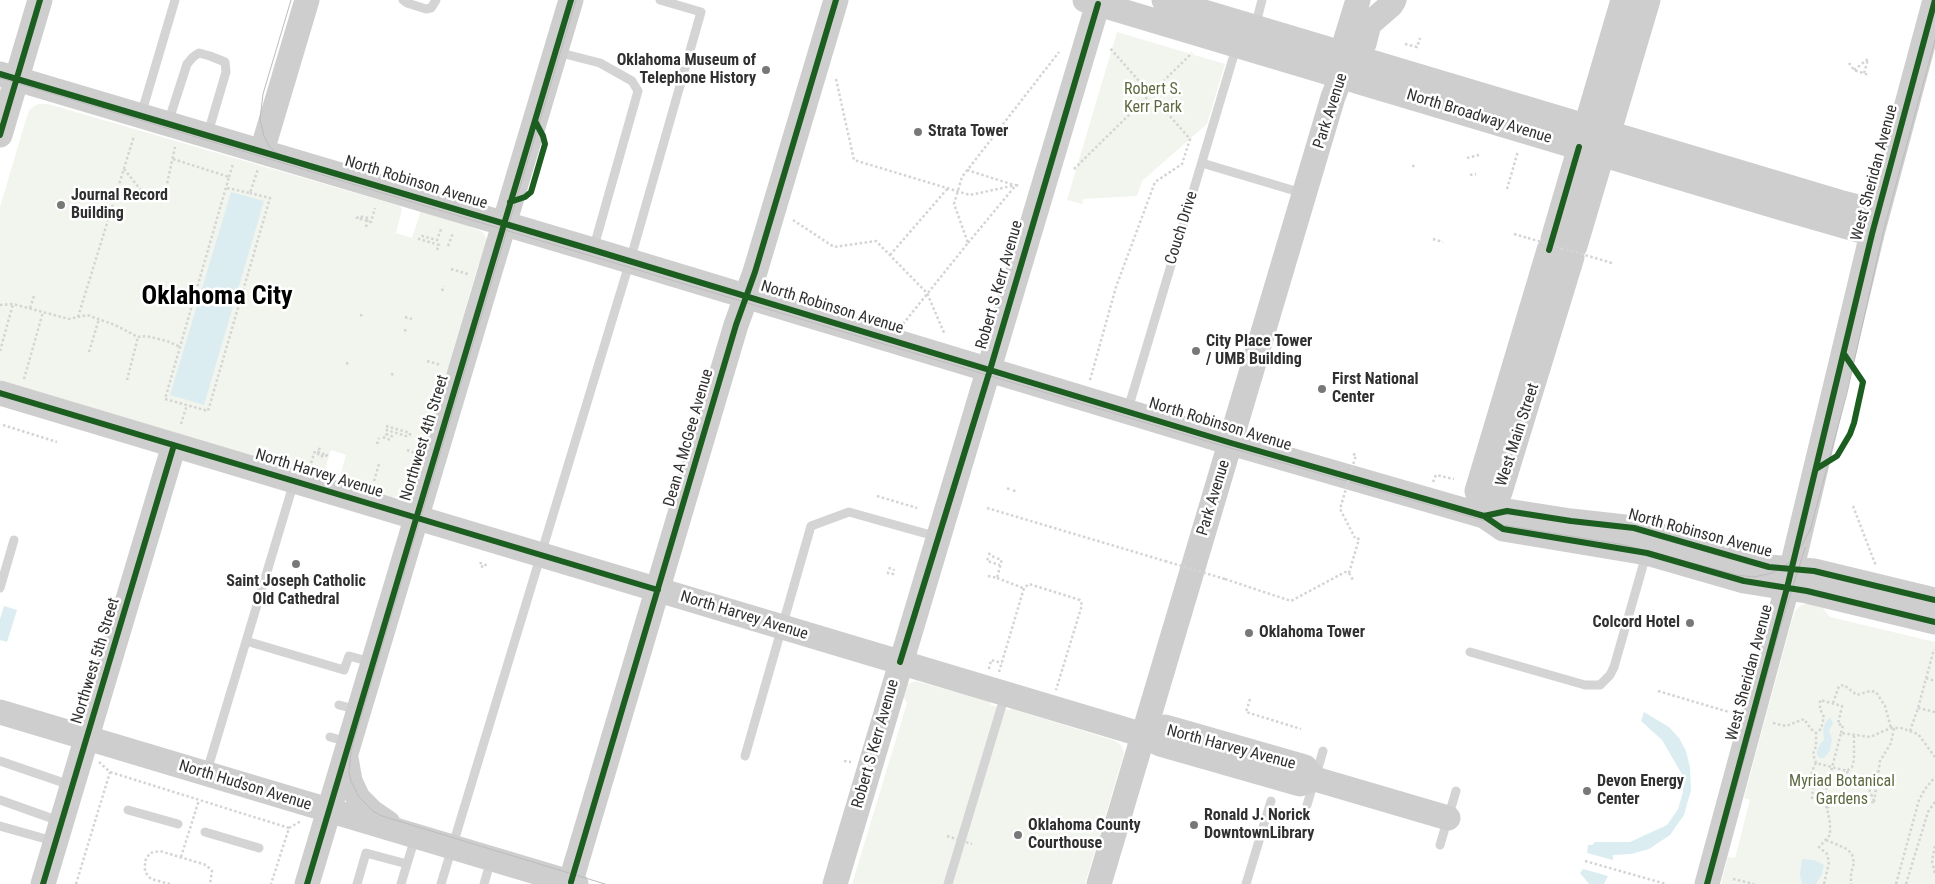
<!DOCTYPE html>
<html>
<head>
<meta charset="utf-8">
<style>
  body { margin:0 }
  canvas { display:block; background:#fff }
</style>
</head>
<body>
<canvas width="1935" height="884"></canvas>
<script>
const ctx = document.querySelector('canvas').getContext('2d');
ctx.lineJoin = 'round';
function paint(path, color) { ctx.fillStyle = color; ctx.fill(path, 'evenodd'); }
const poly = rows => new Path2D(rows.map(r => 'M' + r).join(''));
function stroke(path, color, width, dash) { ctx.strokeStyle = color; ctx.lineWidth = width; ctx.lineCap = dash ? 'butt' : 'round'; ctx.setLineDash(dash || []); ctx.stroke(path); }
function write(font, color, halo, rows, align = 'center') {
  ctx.font = font + ' "Roboto Condensed",sans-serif'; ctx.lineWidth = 5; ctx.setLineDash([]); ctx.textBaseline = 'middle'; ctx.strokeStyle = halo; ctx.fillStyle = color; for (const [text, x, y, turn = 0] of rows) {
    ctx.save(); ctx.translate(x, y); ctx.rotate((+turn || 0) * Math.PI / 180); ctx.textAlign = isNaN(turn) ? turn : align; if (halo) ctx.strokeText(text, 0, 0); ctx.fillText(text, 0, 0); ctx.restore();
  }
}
paint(poly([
  [1117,32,1225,64,1207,124,1142,181,1137,196,1083,199,1082,204,1067,200],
  [38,104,48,104,400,206,402,209,396,233,412,238,421,210,467,221,470,227,483,232,487,240,482,260,478,266,418,469,413,474,407,493,403,497,391,497,343,484,340,481,340,477,346,455,331,450,324,472,322,475,319,476,0,380,0,207,27,116,30,109],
  [1807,603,1822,607,1830,617,1935,642,1935,884,1721,884,1728,857,1735,858,1750,800,1744,798,1792,620,1795,611,1800,606],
  [915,681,959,693,961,690,989,699,991,705,1009,710,1012,709,1113,740,1121,745,1124,753,1123,757,1085,884,852,884,907,703,903,696,906,688,908,684]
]), '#f2f5ed');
paint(poly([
  [231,192,264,201,204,405,170,395],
  [4,606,17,610,7,642,0,640,0,619],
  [1644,712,1669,727,1679,738,1686,751,1690,767,1691,790,1684,815,1670,835,1649,849,1631,854,1613,855,1613,860,1587,853,1588,845,1592,845,1595,842,1630,842,1667,825,1678,809,1683,792,1683,776,1662,740,1641,721],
  [1830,717,1833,723,1829,731,1832,739,1830,751,1824,758,1820,758,1817,755,1817,751,1820,744,1824,740,1823,730,1825,723],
  [1802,859,1814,860,1824,865,1822,874,1816,884,1802,884,1800,875],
  [1583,869,1608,876,1604,884,1589,884,1580,873]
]), '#dbedf1');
stroke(poly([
  [1405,44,1417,47,1420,38],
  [1849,63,1854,70,1869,75],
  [1854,70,1868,59,1864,73],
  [836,79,854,160,970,195,1016,185],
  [1467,158,1479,155],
  [173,159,229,177,165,399,208,411,270,198,250,193],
  [1412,166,1415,166],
  [124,169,148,199],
  [1074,169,1192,53],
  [967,170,1014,185],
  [1470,175,1476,174],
  [229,177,233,164],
  [227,188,250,193,258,169],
  [1507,189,1518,151],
  [165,193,175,147],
  [368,218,359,216,357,218,371,222,375,208],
  [793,220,834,247,876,241,927,293,945,335],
  [1514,234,1528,238],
  [1433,239,1443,242],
  [968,243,1016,185,1020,186],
  [448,246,453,233],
  [437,250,439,245,419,239,422,236,437,240,441,229],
  [890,255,948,188],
  [451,269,468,274],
  [442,291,444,286],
  [0,305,13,304,69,319,87,315,115,325,138,337,146,336,167,341,178,346,179,349],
  [30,308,34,296],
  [360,315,364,316],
  [78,317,134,136],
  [405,317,412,319],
  [903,324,968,243,954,204,962,177,1059,52],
  [404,330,408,331],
  [0,351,13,304],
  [89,352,99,319],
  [427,361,441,365],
  [346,363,349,364],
  [391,374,395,375],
  [24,379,43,312],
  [127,380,138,337],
  [1090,380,1116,287,1155,182,1182,164,1190,139,1110,48],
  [181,424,187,405],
  [3,425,57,442],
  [386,426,410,433,410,435,406,436,387,430,386,434,394,437],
  [383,437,390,440],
  [377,444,379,438],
  [407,450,415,453],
  [311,463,315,451,327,455,325,457,318,455],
  [374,481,379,464],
  [1433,482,1436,475,1454,479],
  [1008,490,1009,485],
  [1014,492,1015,487],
  [877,496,917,508],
  [1853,506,1876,566],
  [987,508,1165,561],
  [989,555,990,552],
  [988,558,987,561,1000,565],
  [993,558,994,553],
  [998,560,999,555],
  [481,562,480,566,485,567,486,563],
  [890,567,888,573,893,574,894,569],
  [1349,573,1353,580],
  [988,576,997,578,1002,559],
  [997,578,1023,588],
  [1225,579,1291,601,1345,572,1349,573,1359,539,1355,538],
  [989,669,991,660,1002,663],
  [999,672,1024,588,1029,584,1080,600,1082,605,1056,690],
  [1926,678,1935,681],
  [1658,691,1729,712],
  [1250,699,1246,712,1301,729],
  [1833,703,1839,686,1844,685,1857,695,1870,691,1876,692,1885,706,1891,728],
  [1918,708,1935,712],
  [1773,723,1786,726,1804,719,1811,729,1816,733],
  [1910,731,1918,708,1934,649],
  [1841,733,1843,725,1838,724,1842,706,1820,700,1820,709,1824,717,1821,729,1816,733,1816,746,1813,754,1816,763,1847,771,1852,767,1854,760,1854,736],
  [844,761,851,762],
  [99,762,110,772,289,828,271,884],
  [1847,771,1848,776,1842,800,1853,804,1874,802],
  [1812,799,1813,788,1811,776,1814,766,1816,763],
  [1874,801,1866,782,1871,775,1877,772],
  [1874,802,1880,761,1891,743,1894,728],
  [1827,808,1836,800,1842,800],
  [289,828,301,821],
  [1826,840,1847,849,1852,854,1854,863,1851,873,1851,884],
  [1935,846,1932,861,1935,874],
  [181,857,199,800],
  [1585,861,1666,884],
  [1733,879,1754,884],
  [76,884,110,772],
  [170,884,151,879,145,872,145,861,150,853,160,851,206,865,212,871,210,884],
  [1824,884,1829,862,1827,854,1819,847,1830,835,1830,823,1827,808,1823,802,1841,733,1870,737,1891,728,1901,728,1918,734,1935,757],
  [1896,884,1919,800,1925,789,1935,777],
  [1906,884,1928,812,1935,802]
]), '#d4d4d4', 2.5, [2.5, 2.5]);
stroke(poly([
  [403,0,407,3,426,9,431,8,436,0],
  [1255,27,1262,0],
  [557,52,600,63,632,81,638,91,593,250],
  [141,115,175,0],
  [168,123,187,64,193,57,199,53,210,56,225,62,226,72,208,133],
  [1202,163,1302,193],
  [1128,409,1236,48],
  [0,588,14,540],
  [246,641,344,670,349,656,371,662],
  [1470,652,1585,685,1600,685,1610,675,1614,667,1646,555],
  [339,705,358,710],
  [330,737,348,742],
  [745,756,811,526,849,512,938,537],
  [0,761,70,785],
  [207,771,294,482],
  [0,800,59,821],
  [1307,805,1323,751],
  [128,810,178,824],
  [0,826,53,841],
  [205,832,259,848],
  [1440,845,1456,791],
  [407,864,415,838],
  [357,884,366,853,407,864,401,884],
  [441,884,630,261,701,12,660,0],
  [484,884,491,860],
  [948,884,1005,695],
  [1246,884,1271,801]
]), '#d4d4d4', 9);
stroke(poly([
  [1085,0,1785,209,1872,234],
  [1164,0,1839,202,1878,212],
  [1349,56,1364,44,1369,24,1391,5,1394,0],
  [0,74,593,250,1231,443,1484,516,1503,529,1647,553,1744,581,1807,591,1935,622],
  [0,135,40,0],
  [262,151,307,0],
  [1553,239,1623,0],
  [1575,246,1648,0],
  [0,393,1120,728,1143,735,1160,744,1300,784,1315,779],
  [1484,516,1507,511,1571,521,1634,528,1769,567,1814,571,1935,600],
  [1484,516,1477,491,1549,250],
  [1484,516,1500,492,1572,257],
  [0,712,576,884],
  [1143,735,1165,727,1176,730,1305,767,1315,779,1448,818],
  [346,758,350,781,358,798,372,812,388,823],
  [43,884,174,445],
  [307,884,571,0],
  [570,884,736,325,755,272,836,0],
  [835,884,1099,0],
  [1099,884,1333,97,1349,56,1346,39,1358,0],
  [1707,884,1787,588,1872,234,1935,0]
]), '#cecece', 25);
stroke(poly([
  [576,0,354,740,351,751,349,772,351,781,359,797,373,811,382,816,605,884],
  [0,78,1213,443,1496,524,1625,545,1737,575,1754,577,1772,573,1789,563,1802,545,1812,526],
  [286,161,269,146,264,136,260,119,263,94,291,0],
  [1810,531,1847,393,1884,229,1935,40],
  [1710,884,1779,631,1805,548]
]), '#bcbcbc', 1);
stroke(poly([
  [366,227,368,218],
  [1528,238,1612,263],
  [1374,377,1400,385],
  [1353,454,1356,455,1340,509,1355,538],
  [318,455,320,446],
  [1165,561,1225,579],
  [947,836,972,844]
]), '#d4d4d4', 2.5, [2.5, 2.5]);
stroke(poly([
  [0,74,593,250,1231,443,1484,516,1503,529,1647,553,1744,581,1807,591,1935,622],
  [0,135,40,0],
  [510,202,525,197,531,192,545,144,543,136,535,121],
  [1549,250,1579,147],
  [0,393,658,590],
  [1816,469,1837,456,1850,434,1854,423,1863,382,1844,354],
  [1484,516,1507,511,1571,521,1634,528,1769,567,1814,571,1935,600],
  [900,662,990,370,1098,4],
  [571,882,736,325,755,272,836,0],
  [43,884,174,445],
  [307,884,571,0],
  [1707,884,1787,588,1872,234,1935,0]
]), '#1b5e20', 6);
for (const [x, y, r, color] of [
  [766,70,5,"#787878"],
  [918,132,5,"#787878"],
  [61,205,5,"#787878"],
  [1196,351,5,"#787878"],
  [1322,389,5,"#787878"],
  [296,564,5,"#787878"],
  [1690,623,5,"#787878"],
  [1249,633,5,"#787878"],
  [1587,791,5,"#787878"],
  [1194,825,5,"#787878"],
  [1018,835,5,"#787878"]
]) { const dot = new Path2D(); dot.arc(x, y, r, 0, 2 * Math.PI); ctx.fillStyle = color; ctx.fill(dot); stroke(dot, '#fff', 2); }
write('bold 16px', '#303030', '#fff', [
  ["Oklahoma Museum of",756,61,"right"],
  ["Telephone History",756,79,"right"],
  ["Strata Tower",928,132],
  ["Journal Record",71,196],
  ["Building",71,214],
  ["City Place Tower",1206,342],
  ["/ UMB Building",1206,360],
  ["First National",1332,380],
  ["Center",1332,398],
  ["Saint Joseph Catholic",296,582,"center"],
  ["Old Cathedral",296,600,"center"],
  ["Colcord Hotel",1680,623,"right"],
  ["Oklahoma Tower",1259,633],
  ["Devon Energy",1597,782],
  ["Center",1597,800],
  ["Ronald J. Norick",1204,816],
  ["DowntownLibrary",1204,834],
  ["Oklahoma County",1028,826],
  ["Courthouse",1028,844]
], 'left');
write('16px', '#5b693f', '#fff', [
  ["Robert S.",1153,90],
  ["Kerr Park",1153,108],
  ["Myriad Botanical",1842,782],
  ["Gardens",1842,800]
]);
write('16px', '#303030', '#fff', [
  ["Park Avenue",1331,111,-72],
  ["North Broadway Avenue",1479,117,17],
  ["West Sheridan Avenue",1875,173,-75],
  ["North Robinson Avenue",416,183,17],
  ["Couch Drive",1182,228,-73],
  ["Robert S Kerr Avenue",1000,285,-74],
  ["North Robinson Avenue",832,308,17],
  ["North Robinson Avenue",1220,425,17],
  ["West Main Street",1518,435,-72],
  ["Northwest 4th Street",425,438,-73],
  ["Dean A McGee Avenue",689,438,-74],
  ["North Harvey Avenue",319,474,17],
  ["Park Avenue",1214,498,-73],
  ["North Robinson Avenue",1700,534,15],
  ["North Harvey Avenue",744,616,17],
  ["Northwest 5th Street",96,661,-73],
  ["West Sheridan Avenue",1750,673,-75],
  ["Robert S Kerr Avenue",876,744,-74],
  ["North Harvey Avenue",1231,748,15],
  ["North Hudson Avenue",245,786,17]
]);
write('bold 26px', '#000', '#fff', [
  ["Oklahoma City",217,297]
]);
</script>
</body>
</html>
